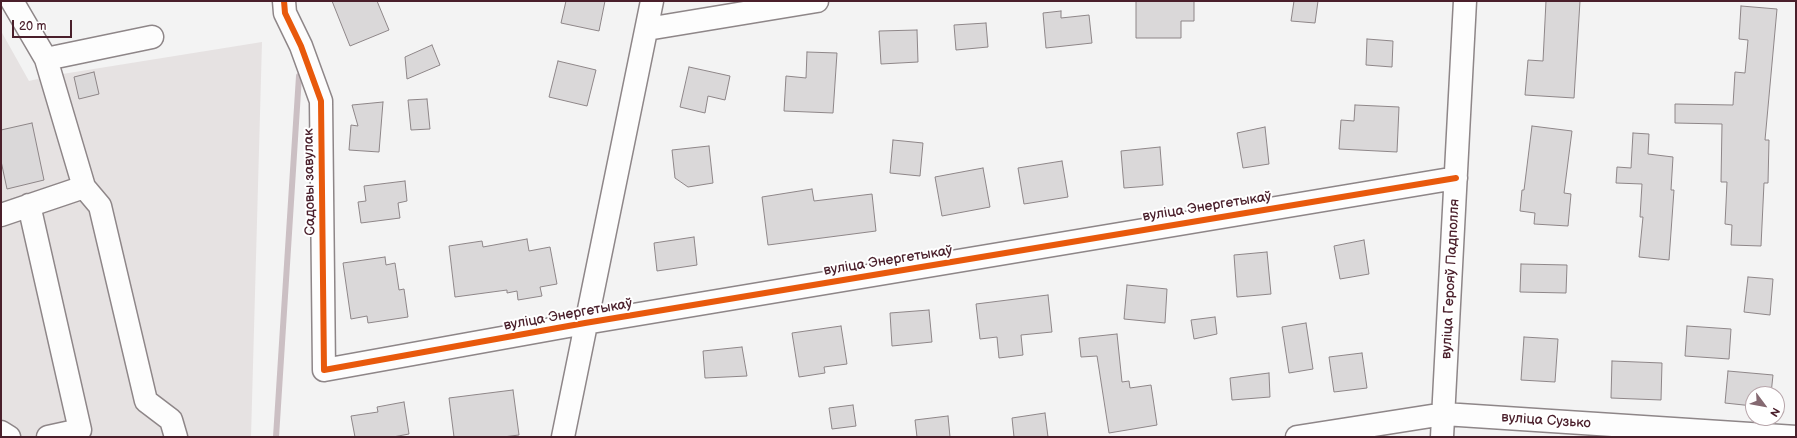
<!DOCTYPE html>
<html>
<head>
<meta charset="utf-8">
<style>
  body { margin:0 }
  #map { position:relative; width:1797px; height:438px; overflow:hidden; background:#f3f3f3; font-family:"Balsamiq Sans",sans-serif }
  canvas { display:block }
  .frame { position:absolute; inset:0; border:2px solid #4a1f2b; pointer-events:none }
  .north { position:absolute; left:1745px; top:386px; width:40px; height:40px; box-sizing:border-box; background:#fff; border:1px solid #b7a5aa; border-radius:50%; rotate:122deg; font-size:11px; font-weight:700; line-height:16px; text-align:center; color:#4a1f2b }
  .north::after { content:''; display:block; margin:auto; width:14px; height:18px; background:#856971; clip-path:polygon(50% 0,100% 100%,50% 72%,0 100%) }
  .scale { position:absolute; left:12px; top:20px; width:60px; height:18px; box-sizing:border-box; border:2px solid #4a1f2b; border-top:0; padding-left:5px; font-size:12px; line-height:14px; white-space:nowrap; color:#4a1f2b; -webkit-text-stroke:3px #fff; paint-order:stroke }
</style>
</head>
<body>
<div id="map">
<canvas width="1797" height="438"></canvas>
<div class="frame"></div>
<div class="north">N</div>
<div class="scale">20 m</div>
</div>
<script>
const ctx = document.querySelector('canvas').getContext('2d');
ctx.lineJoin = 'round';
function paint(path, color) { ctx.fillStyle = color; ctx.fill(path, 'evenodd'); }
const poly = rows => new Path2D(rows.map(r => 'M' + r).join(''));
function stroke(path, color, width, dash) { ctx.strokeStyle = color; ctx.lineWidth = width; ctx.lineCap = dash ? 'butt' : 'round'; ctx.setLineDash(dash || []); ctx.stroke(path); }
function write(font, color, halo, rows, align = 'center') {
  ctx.font = font + ' "Balsamiq Sans",sans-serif'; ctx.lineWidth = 4; ctx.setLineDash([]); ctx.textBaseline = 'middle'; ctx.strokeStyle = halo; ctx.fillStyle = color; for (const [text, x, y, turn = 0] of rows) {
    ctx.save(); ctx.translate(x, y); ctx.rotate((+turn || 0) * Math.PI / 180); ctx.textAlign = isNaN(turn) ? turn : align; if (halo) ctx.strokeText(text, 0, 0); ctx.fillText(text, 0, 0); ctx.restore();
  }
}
paint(poly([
  [1,31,29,81,50,76,262,42,251,437,1,437]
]), '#e6e2e2');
stroke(poly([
  [276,437,299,76]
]), '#cbbfc3', 6);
const building = poly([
  [332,1,377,1,389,30,350,46,332,1],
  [566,1,605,1,599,31,561,23,566,1],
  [1136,1,1194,1,1194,21,1181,21,1181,38,1136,38,1136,1],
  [1294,1,1318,1,1315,23,1291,21,1294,1],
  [1546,1,1580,1,1574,98,1525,95,1528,60,1543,61,1546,1],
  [1741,6,1777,9,1765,140,1769,140,1768,183,1764,183,1761,246,1731,245,1732,225,1725,224,1727,182,1721,182,1722,124,1675,123,1675,104,1733,105,1735,72,1745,73,1748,40,1739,39,1741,6],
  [1061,11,1061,18,1089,15,1092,43,1046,48,1043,13,1061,11],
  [986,23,988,47,956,50,954,25,986,23],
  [917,30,918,62,881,64,879,31,917,30],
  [1367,39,1393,41,1392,67,1366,65,1367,39],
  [432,45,440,65,407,79,405,57,432,45],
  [807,52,837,53,833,113,784,111,786,76,806,78,807,52],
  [558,61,596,70,587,106,549,97,558,61],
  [689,67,730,76,725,100,708,96,705,113,680,107,689,67],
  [94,72,99,94,79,99,74,77,94,72],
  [427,99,430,129,411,130,408,100,427,99],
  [383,102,379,152,349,150,351,125,358,126,352,105,383,102],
  [1355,105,1399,107,1397,152,1339,149,1341,120,1354,121,1355,105],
  [32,123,44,180,7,189,1,161,1,130,32,123],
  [1532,126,1572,131,1564,193,1571,194,1568,226,1534,224,1535,213,1520,211,1522,190,1524,190,1532,126],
  [1265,127,1269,164,1243,168,1237,133,1265,127],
  [1633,133,1649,134,1648,154,1673,157,1671,190,1674,190,1669,260,1639,257,1643,217,1640,217,1642,184,1616,183,1617,167,1631,168,1633,133],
  [893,140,923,143,920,176,890,173,893,140],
  [709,146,713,183,688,187,675,178,672,150,709,146],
  [1160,147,1163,185,1124,188,1121,151,1160,147],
  [1062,161,1068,197,1024,204,1018,168,1062,161],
  [983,168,990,207,942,216,935,177,983,168],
  [405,181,407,201,398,203,400,218,361,223,358,202,366,201,364,186,405,181],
  [812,189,814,201,872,194,876,231,768,245,762,197,812,189],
  [694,237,697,265,657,271,654,243,694,237],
  [527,239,529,251,550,247,557,284,540,287,542,296,518,300,517,291,507,293,507,290,455,297,449,246,482,241,483,247,527,239],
  [1364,240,1369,274,1340,279,1334,246,1364,240],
  [1267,252,1271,294,1237,297,1234,255,1267,252],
  [385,257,386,265,395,263,399,290,404,289,408,317,368,323,367,316,351,319,343,263,385,257],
  [1521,264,1567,265,1566,293,1520,292,1521,264],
  [1748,277,1773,279,1770,315,1744,312,1748,277],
  [1127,285,1167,289,1165,323,1124,319,1127,285],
  [1048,295,1052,332,1021,335,1023,355,999,358,997,337,980,339,976,304,1048,295],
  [929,310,932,342,892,346,890,313,929,310],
  [1215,317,1217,334,1194,339,1191,320,1215,317],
  [1306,323,1313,369,1289,373,1282,327,1306,323],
  [841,326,847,364,824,367,825,373,799,377,792,333,841,326],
  [1687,326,1731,329,1729,359,1685,356,1687,326],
  [1117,334,1122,382,1129,381,1130,388,1151,385,1157,425,1109,433,1097,356,1081,357,1079,338,1117,334],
  [1524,337,1558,339,1555,382,1521,380,1524,337],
  [742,347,747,376,705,378,703,351,742,347],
  [1362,353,1367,388,1334,392,1329,357,1362,353],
  [1612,361,1662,363,1661,400,1611,398,1612,361],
  [1728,371,1773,375,1771,394,1753,394,1753,406,1725,403,1728,371],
  [1269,373,1270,397,1232,400,1230,378,1269,373],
  [513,390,519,435,503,437,454,437,449,398,513,390],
  [404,402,409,434,393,437,355,437,351,416,378,412,377,407,404,402],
  [853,405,856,426,832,429,829,408,853,405],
  [1045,413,1048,437,1014,437,1012,418,1045,413],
  [948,416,950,437,917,437,915,420,948,416]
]);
paint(building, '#dad8d9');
stroke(building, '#8e8688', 1);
const minor = poly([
  [12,1,46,59,152,37],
  [284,1,285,13,301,46,321,101,324,370,585,323,1456,178],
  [647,29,817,1],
  [84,187,100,206,146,401,171,420,176,437],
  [29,205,80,430,48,437],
  [1,215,84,187,46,59],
  [1,432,9,437],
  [563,437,652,1],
  [1297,437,1444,414,1796,437],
  [1442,437,1465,1]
]);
stroke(minor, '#8e8688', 25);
stroke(minor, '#fdfdfd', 22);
stroke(poly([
  [284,1,285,13,301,46,321,101,324,370,585,323,1456,178]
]), '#e8590c', 6);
write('14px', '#4a1f2b', '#fff', [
  ["Садовы завулак",310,182,-91],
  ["вуліца Энергетыкаў",1207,207,-9],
  ["вуліца Энергетыкаў",888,261,-9],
  ["вуліца Герояў Падполля",1451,279,-87],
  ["вуліца Энергетыкаў",568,315,-10],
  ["вуліца Сузько",1546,421,4]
]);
</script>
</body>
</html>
